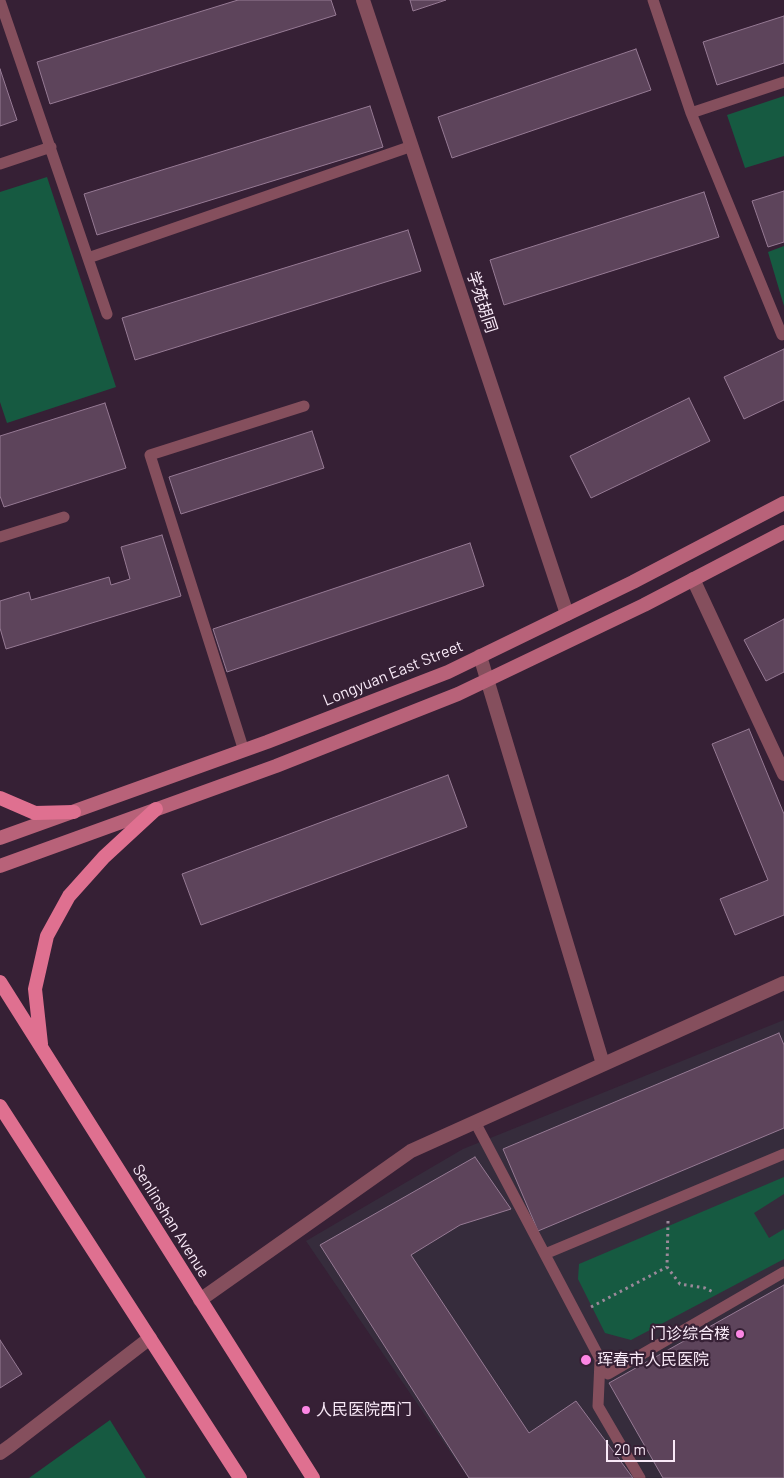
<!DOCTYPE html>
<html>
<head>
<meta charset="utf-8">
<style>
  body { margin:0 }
  #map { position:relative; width:784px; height:1478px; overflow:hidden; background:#362035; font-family:Barlow,sans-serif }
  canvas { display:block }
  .scale { position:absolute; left:606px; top:1440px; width:69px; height:22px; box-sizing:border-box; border:2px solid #f9eaf8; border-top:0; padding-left:6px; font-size:15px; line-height:18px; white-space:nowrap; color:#f9eaf8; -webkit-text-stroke:4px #362035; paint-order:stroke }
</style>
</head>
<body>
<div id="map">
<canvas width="784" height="1478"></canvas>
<div class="scale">20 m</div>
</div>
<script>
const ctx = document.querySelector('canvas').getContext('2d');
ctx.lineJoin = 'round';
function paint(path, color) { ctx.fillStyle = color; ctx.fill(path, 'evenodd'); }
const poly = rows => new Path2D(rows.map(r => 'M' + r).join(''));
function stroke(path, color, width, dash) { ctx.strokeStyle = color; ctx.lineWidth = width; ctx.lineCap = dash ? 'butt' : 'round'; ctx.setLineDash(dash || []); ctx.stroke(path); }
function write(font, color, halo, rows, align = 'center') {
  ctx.font = font + ' Barlow,"Noto Sans SC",sans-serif'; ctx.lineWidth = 4.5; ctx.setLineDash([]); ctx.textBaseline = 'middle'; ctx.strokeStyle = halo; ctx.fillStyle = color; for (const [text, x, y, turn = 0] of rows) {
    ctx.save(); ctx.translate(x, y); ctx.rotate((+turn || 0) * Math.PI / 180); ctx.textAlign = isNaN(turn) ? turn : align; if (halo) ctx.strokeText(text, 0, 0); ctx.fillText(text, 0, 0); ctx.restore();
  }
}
paint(poly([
  [784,1020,784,1478,468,1478,306,1241,463,1149]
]), '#362c3c');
paint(poly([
  [784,96,784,156,745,168,727,115],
  [47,177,116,387,7,423,0,402,0,192],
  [784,246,784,306,768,252],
  [784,1177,784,1194,754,1213,769,1238,784,1229,784,1259,631,1340,605,1333,578,1279,579,1264],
  [110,1420,146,1478,29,1478]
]), '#165a41');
const building = poly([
  [238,0,331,0,336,15,50,104,37,62,238,0],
  [410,0,446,0,413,11,410,0],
  [784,16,784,63,717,85,703,42,784,16],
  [636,49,651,90,452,158,438,117,636,49],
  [0,69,17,120,0,126,0,69],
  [370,106,383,147,97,235,84,194,370,106],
  [784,191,784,242,768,247,752,201,784,191],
  [704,192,719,237,504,305,490,260,704,192],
  [408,230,421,271,135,360,122,318,408,230],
  [784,349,784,400,744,419,724,377,784,349],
  [689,398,710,441,591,498,570,456,689,398],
  [105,403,126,468,4,507,0,496,0,436,105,403],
  [312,431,324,468,181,514,169,477,312,431],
  [162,535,181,596,6,649,0,628,0,601,29,592,31,600,109,577,111,585,130,579,121,547,162,535],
  [470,543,484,586,227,672,213,629,470,543],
  [784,619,784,672,766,681,744,640,784,619],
  [749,729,784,814,784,915,735,935,720,899,768,880,712,744,749,729],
  [448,775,467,827,201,925,182,874,448,775],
  [779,1033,784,1045,784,1128,538,1231,503,1149,779,1033],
  [475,1157,511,1209,460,1225,411,1255,529,1433,576,1401,633,1478,469,1478,320,1245,475,1157],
  [784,1285,784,1478,663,1478,609,1383,784,1285],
  [0,1340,22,1374,0,1388,0,1340]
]);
paint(building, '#5d445b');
stroke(building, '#967a94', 1);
stroke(poly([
  [668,1221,667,1267,680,1284,705,1288,715,1293],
  [591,1307,667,1267]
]), '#9b899a', 3, [2.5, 4]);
stroke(poly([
  [653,0,691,113,782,335],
  [0,1,107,314],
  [691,113,784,82],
  [0,164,51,147],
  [88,258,412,146],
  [0,537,64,517],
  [244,751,150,455,304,406],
  [475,1122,608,1374,784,1272],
  [545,1254,784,1154],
  [600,1361,598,1406,640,1478]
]), '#854f5d', 11);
stroke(poly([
  [363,0,567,614],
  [693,579,784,774],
  [480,656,603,1064],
  [200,1300,411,1151,784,983],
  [0,1453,10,1446,150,1338]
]), '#854f5d', 14);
stroke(poly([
  [0,838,267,742,448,672,633,582,784,503],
  [0,866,276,766,458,694,644,605,784,532]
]), '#b86279', 14);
stroke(poly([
  [0,798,35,813,74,812],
  [0,982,313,1478],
  [41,1044,35,989,47,936,69,896,104,857,156,809],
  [0,1106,240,1478]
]), '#df7090', 14);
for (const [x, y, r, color] of [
  [740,1334,5,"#fc86e4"],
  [586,1360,6,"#fc86e4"],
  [306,1410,5,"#fc86e4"]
]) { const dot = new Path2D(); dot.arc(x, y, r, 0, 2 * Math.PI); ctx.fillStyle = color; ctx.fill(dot); stroke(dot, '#362035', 2); }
write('16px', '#f9eaf8', '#362035', [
  ["学苑胡同",482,302,72],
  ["Longyuan East Street",393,673,-22],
  ["Senlinshan Avenue",171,1221,58]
]);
write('16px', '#f9eaf8', '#362035', [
  ["门诊综合楼",730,1334,"right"],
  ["珲春市人民医院",597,1360],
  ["人民医院西门",316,1410]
], 'left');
</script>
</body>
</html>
